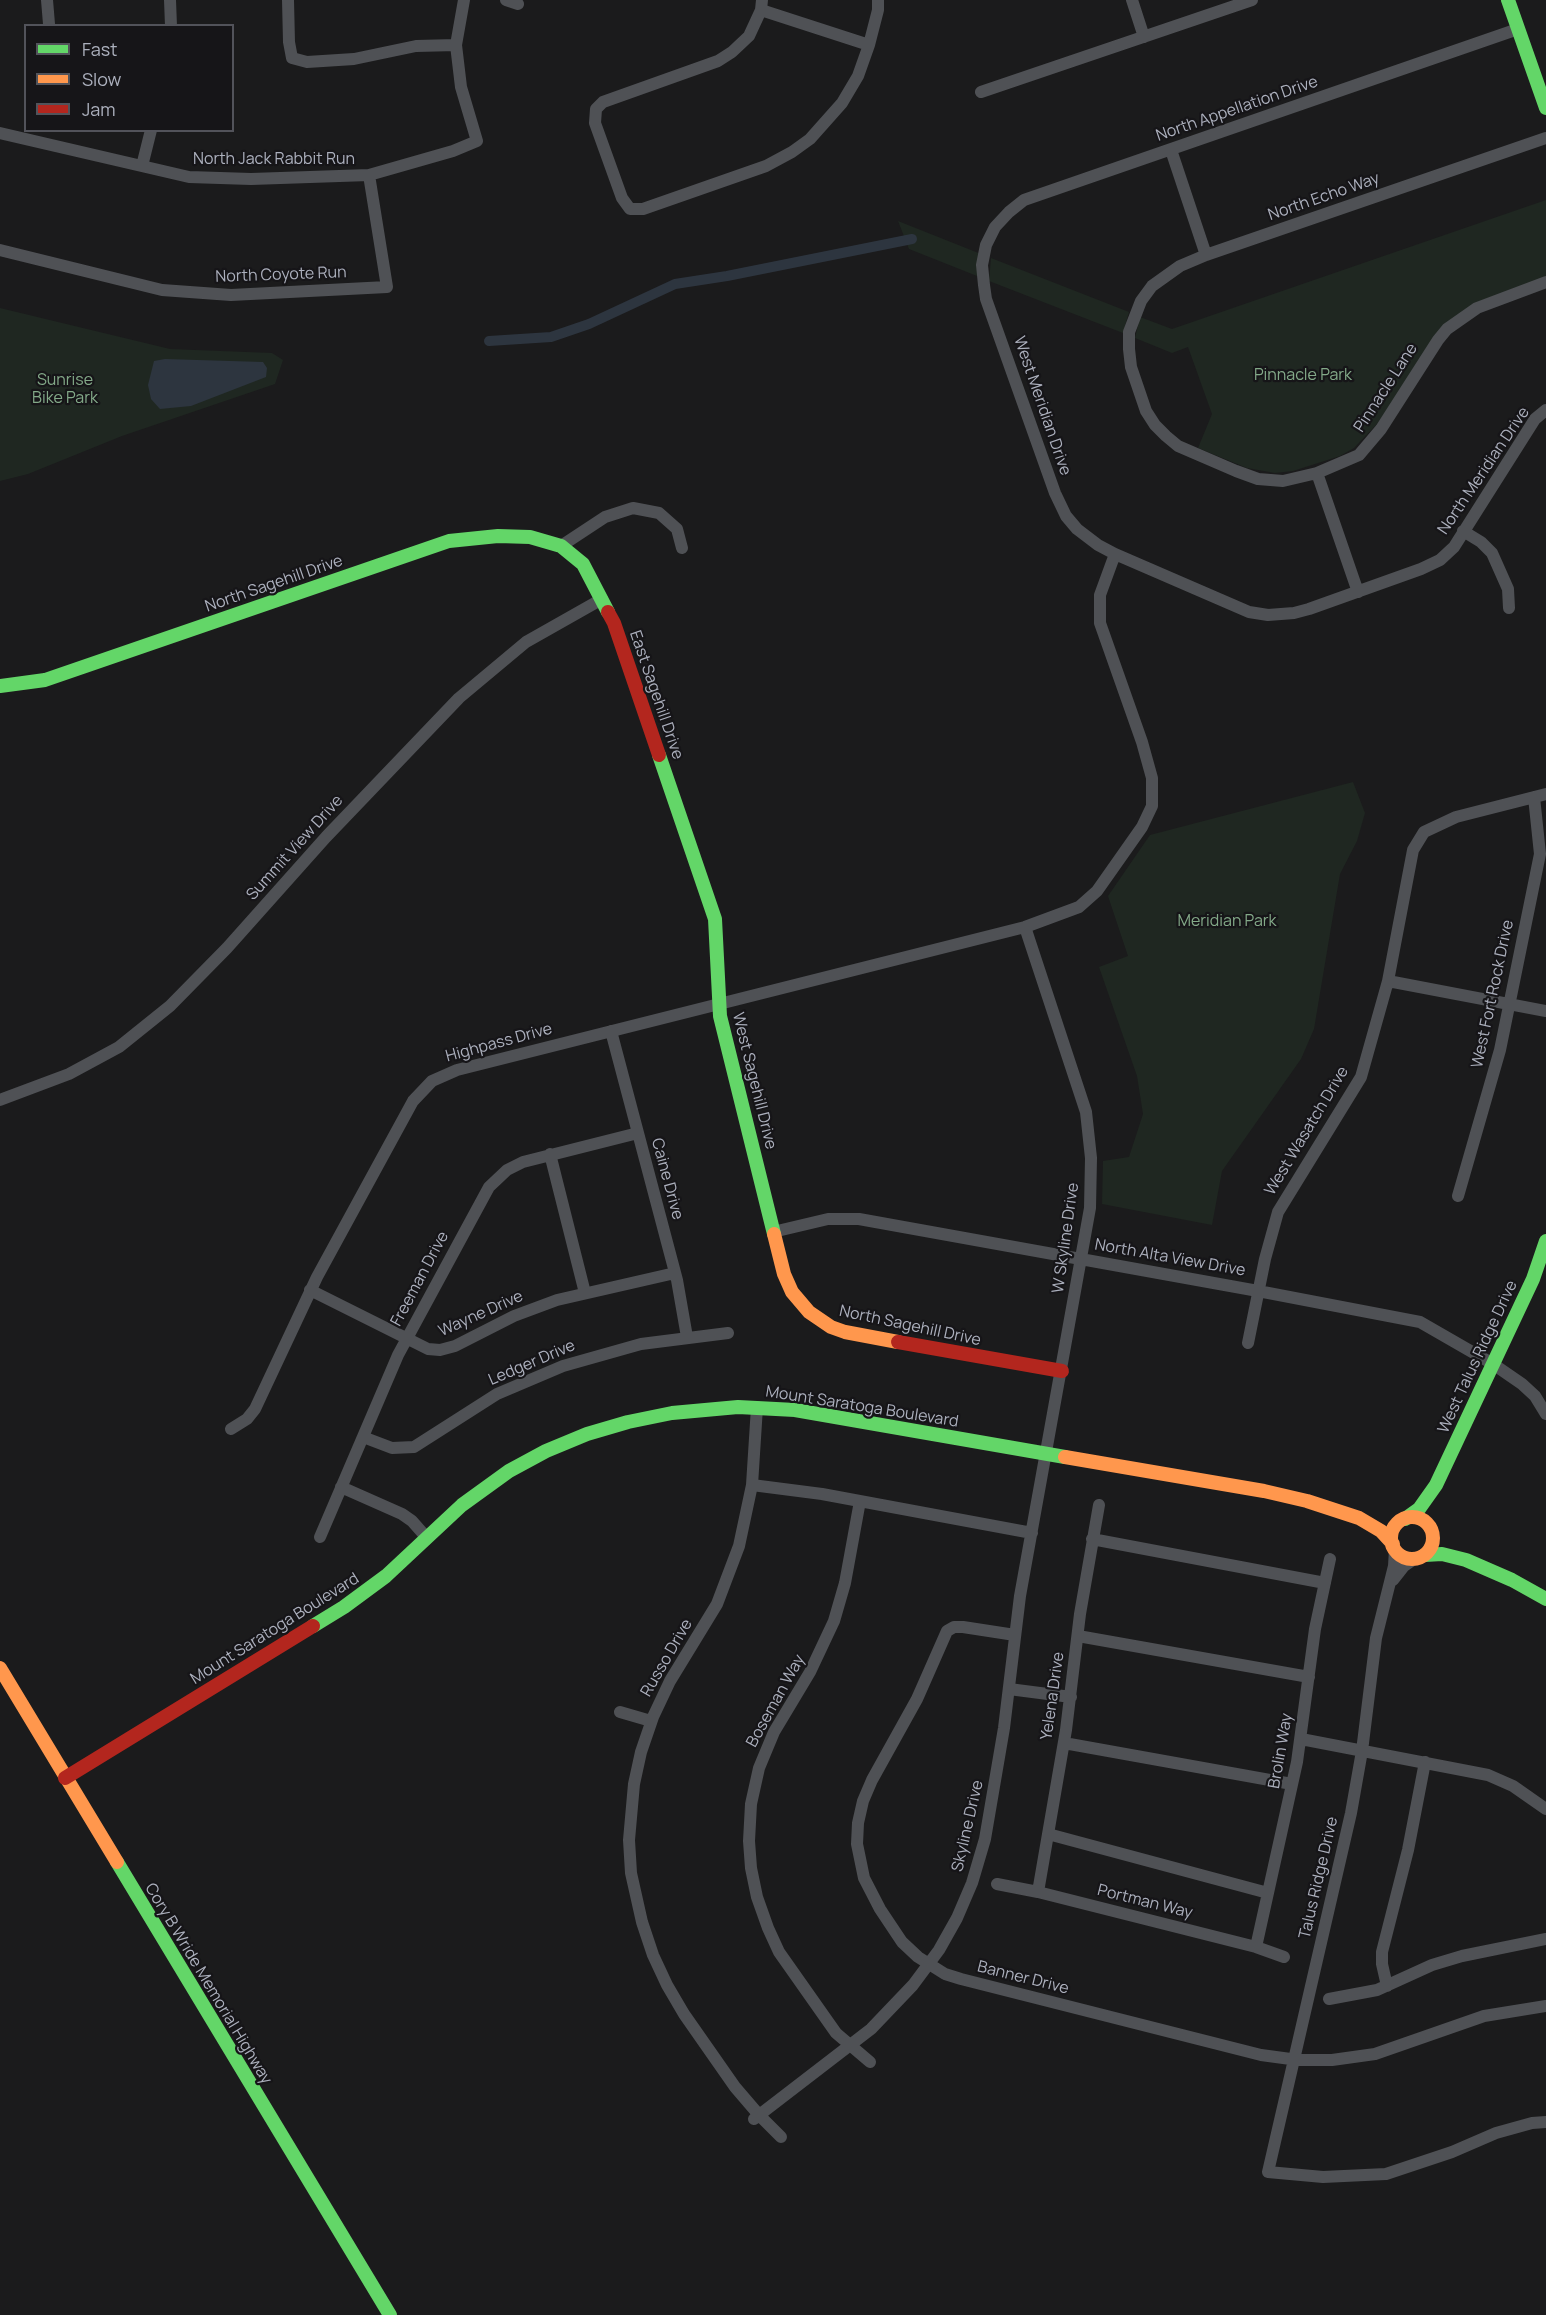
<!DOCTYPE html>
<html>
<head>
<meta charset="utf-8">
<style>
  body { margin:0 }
  #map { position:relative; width:1546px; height:2315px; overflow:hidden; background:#1b1b1c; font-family:Manrope,sans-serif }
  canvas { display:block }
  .legend { position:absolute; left:24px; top:24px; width:210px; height:108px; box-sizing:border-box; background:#161518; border:2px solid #52535a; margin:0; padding:8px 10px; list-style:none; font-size:18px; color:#acb0bd }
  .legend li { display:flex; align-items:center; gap:12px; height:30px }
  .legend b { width:30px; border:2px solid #52535a }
</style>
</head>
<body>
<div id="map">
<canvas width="1546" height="2315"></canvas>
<ul class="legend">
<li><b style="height:8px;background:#63d668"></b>Fast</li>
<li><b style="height:8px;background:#ff974d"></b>Slow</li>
<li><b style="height:8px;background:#b3261e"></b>Jam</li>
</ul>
</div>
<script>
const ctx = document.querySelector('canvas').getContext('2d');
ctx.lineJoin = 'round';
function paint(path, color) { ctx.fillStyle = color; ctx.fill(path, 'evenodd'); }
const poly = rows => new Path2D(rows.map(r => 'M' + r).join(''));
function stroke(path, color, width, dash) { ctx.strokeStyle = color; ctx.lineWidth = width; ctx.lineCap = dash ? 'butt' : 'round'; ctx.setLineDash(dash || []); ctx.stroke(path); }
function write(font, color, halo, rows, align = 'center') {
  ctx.font = font + ' Manrope,sans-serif'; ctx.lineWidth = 4.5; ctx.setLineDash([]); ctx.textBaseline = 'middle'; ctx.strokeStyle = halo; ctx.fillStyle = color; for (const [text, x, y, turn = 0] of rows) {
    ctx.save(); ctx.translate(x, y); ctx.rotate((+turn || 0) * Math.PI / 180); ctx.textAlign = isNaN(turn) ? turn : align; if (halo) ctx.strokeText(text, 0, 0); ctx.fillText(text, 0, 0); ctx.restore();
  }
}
paint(poly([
  [1546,200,1546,278,1464,310,1376,425,1354,448,1340,456,1293,471,1275,473,1247,468,1198,448,1212,414,1188,347,1172,353,1135,338,1140,317,1172,329],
  [898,221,981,254,977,276,909,249],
  [991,258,1129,312,1123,333,989,281],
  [0,308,170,349,272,353,283,360,275,384,122,436,28,474,0,481],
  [1353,782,1365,813,1357,841,1340,874,1314,1029,1301,1059,1222,1171,1212,1225,1102,1204,1103,1161,1129,1157,1143,1114,1137,1076,1099,967,1128,956,1108,896,1150,835]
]), '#1f2721');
paint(poly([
  [165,359,263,362,267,368,266,377,191,406,160,409,151,399,148,385,154,361]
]), '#2d353f');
stroke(poly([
  [489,341,551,337,589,324,675,284,727,276,912,239]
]), '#2d353f', 10);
stroke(poly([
  [47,0,49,24],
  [170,0,171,26],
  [288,0,289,42,292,58,307,62,354,59,416,46,456,45],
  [506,0,518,4],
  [762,0,761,10,749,36,732,52,718,61,603,102,596,109,595,123,622,198,630,209,643,209,766,166,792,152,810,139,842,103,858,76,869,45,878,10,878,0],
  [1132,0,1144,37],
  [761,10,869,45],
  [1518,29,1024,200,1009,212,995,227,986,245,982,265,984,285,986,299,1055,493,1066,516,1077,529,1098,545,1115,554,1249,612,1268,615,1294,613,1309,609,1421,569,1440,560,1454,547,1535,419,1546,410],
  [981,92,1252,0],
  [0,133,189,177,251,179,369,175,453,151,477,141,461,87,456,45,464,0],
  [1546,138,1206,255,1180,266,1152,286,1141,301,1129,332,1129,349,1131,367,1146,411,1155,425,1166,436,1178,446,1236,471,1258,479,1283,481,1317,473,1359,455,1381,429,1438,340,1447,329,1477,308,1546,282],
  [1171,150,1206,255],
  [142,166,151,130],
  [0,250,162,290,231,295,387,287,369,175],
  [1317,473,1358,592],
  [1463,531,1481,542,1492,553,1508,589,1509,608],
  [561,546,605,517,633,508,659,513,677,529,682,548],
  [1388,981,1546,1011],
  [611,1031,677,1280,687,1337],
  [0,1100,69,1074,119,1047,170,1006,227,948,326,837,459,698,526,642,602,599],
  [550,1154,585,1293],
  [1458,1196,1500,1050,1540,854,1534,797],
  [773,1232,828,1219,859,1219,1258,1291,1420,1322,1493,1364,1522,1384,1535,1396,1546,1414],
  [310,1290,428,1349,440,1350,455,1346,514,1316,557,1300,675,1273],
  [1248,1343,1265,1259,1278,1212,1361,1077,1388,981,1413,850,1424,832,1456,817,1546,794],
  [757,1407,752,1485,739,1546,717,1604,670,1681,653,1717,641,1752,634,1784,629,1840,631,1873,642,1922,653,1955,667,1985,684,2014,735,2087,759,2115,781,2137],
  [231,1429,247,1419,255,1409,317,1277,413,1101,432,1081,457,1070,1025,927,1079,907,1097,891,1142,827,1152,806,1152,778,1142,742,1100,623,1100,595,1115,554],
  [363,1437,392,1448,414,1447,497,1394,563,1366,641,1344,728,1333],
  [752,1485,822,1494,1032,1533],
  [341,1487,402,1514,412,1521,427,1538],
  [860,1501,845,1583,834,1621,810,1672,774,1732,759,1768,751,1804,749,1841,751,1868,757,1897,768,1928,779,1952,836,2033,870,2062],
  [320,1537,398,1355,489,1187,507,1170,523,1162,638,1133],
  [1092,1539,1325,1583],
  [1395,1549,1394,1566,1376,1638,1362,1751,1351,1813,1268,2172,1323,2177,1386,2174,1452,2152,1496,2133,1532,2123,1546,2122],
  [1393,1580,1404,1566,1414,1559],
  [1015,1635,963,1627,954,1627,947,1631,917,1699,872,1780,863,1801,858,1823,857,1844,864,1878,880,1909,902,1942,918,1957,945,1974,961,1979,1261,2055,1298,2060,1332,2060,1375,2054,1484,2016,1546,2006],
  [1078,1636,1309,1677],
  [1009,1689,1071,1697],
  [620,1712,651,1721],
  [1301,1739,1488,1775,1513,1786,1546,1809],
  [1064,1743,1292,1784],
  [1048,1834,1268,1893],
  [997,1884,1038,1892,1256,1947,1284,1957],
  [1038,1892,1066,1730,1080,1614,1099,1505],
  [1256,1947,1297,1762,1315,1629,1330,1559],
  [1387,1986,1382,1964,1382,1952,1408,1850,1425,1762],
  [1329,1999,1377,1990,1432,1965,1462,1956,1546,1939],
  [754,2119,871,2029,913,1985,939,1950,957,1918,972,1883,985,1839,1004,1728,1020,1596,1090,1208,1091,1158,1086,1112,1025,927]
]), '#4f5155', 12);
stroke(poly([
  [1508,0,1546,108],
  [0,686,45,680,449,541,498,536,530,537,561,546,583,564,608,612],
  [659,755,715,919,720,1016,774,1234],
  [1405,1519,1419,1509,1436,1485,1533,1279,1546,1241],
  [1425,1555,1442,1554,1466,1560,1512,1580,1546,1599],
  [313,1626,344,1607,386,1576,462,1505,509,1471,546,1451,587,1434,628,1422,672,1413,738,1407,795,1410,1065,1457],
  [117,1862,390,2315]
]), '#63d668', 14);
stroke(poly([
  [774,1234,784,1274,792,1292,809,1312,831,1327,845,1332,898,1342],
  [1065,1457,1264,1491,1307,1501,1359,1518,1381,1531,1393,1544],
  '1391 1538a21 21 0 1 1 42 0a21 21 0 1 1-42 0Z',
  [0,1668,117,1862]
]), '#ff974d', 14);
stroke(poly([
  [608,612,614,623,659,755],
  [898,1342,1062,1371],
  [65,1778,313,1626]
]), '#b3261e', 14);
write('16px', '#acb0bd', '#161518', [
  ["North Appellation Drive",1237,109,-19],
  ["North Jack Rabbit Run",274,160],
  ["North Echo Way",1324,197,-19],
  ["North Coyote Run",281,275,-2],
  ["Pinnacle Lane",1386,388,-57],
  ["West Meridian Drive",1042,406,71],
  ["North Meridian Drive",1484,471,-56],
  ["North Sagehill Drive",274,584,-19],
  ["East Sagehill Drive",656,695,71],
  ["Summit View Drive",295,848,-48],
  ["West Fort Rock Drive",1493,994,-78],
  ["Highpass Drive",499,1043,-15],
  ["West Sagehill Drive",754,1081,76],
  ["West Wasatch Drive",1307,1131,-59],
  ["Caine Drive",667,1179,75],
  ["W Skyline Drive",1066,1238,-82],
  ["North Alta View Drive",1170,1258,10],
  ["Freeman Drive",420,1279,-62],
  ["Wayne Drive",481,1314,-24],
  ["North Sagehill Drive",910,1326,12],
  ["West Talus Ridge Drive",1478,1357,-65],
  ["Ledger Drive",532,1363,-23],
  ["Mount Saratoga Boulevard",862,1407,9],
  ["Mount Saratoga Boulevard",275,1629,-32],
  ["Russo Drive",667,1658,-60],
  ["Yelena Drive",1053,1696,-82],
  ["Boseman Way",776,1701,-61],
  ["Brolin Way",1281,1751,-80],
  ["Skyline Drive",968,1826,-77],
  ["Talus Ridge Drive",1319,1878,-77],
  ["Portman Way",1145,1902,14],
  ["Banner Drive",1023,1978,14],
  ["Cory B Wride Memorial Highway",208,1984,59]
]);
write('16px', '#83a988', '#161518', [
  ["Pinnacle Park",1303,376],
  ["Sunrise",65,381],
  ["Bike Park",65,399],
  ["Meridian Park",1227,922]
]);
</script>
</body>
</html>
